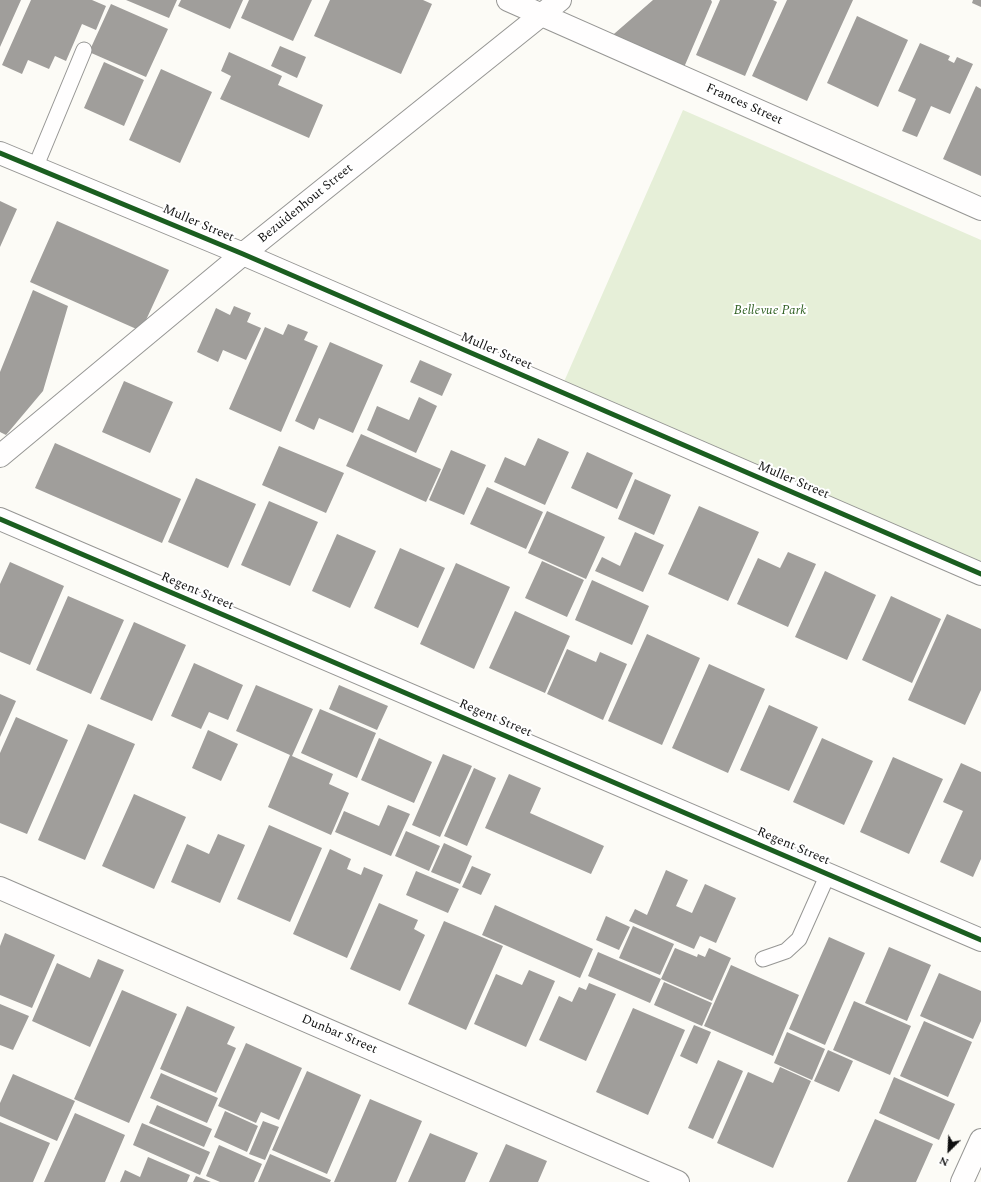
<!DOCTYPE html>
<html>
<head>
<meta charset="utf-8">
<style>
  body { margin:0 }
  #map { position:relative; width:981px; height:1182px; overflow:hidden; background:#fcfbf6; font-family:Spectral,serif }
  canvas { display:block }
  .north { position:absolute; left:929px; top:1130px; width:40px; height:40px; -webkit-text-stroke:3px #fff; paint-order:stroke; rotate:204deg; font-size:11px; font-weight:700; line-height:16px; text-align:center; color:#101010 }
  .north::after { content:''; display:block; margin:auto; width:14px; height:18px; background:#101010; clip-path:polygon(50% 0,100% 100%,50% 72%,0 100%) }
</style>
</head>
<body>
<div id="map">
<canvas width="981" height="1182"></canvas>
<div class="north">N</div>
</div>
<script>
const ctx = document.querySelector('canvas').getContext('2d');
ctx.lineJoin = 'round';
function paint(path, color) { ctx.fillStyle = color; ctx.fill(path, 'evenodd'); }
const poly = rows => new Path2D(rows.map(r => 'M' + r).join(''));
function stroke(path, color, width, dash) { ctx.strokeStyle = color; ctx.lineWidth = width; ctx.lineCap = dash ? 'butt' : 'round'; ctx.setLineDash(dash || []); ctx.stroke(path); }
function write(font, color, halo, rows, align = 'center') {
  ctx.font = font + ' Spectral,serif'; ctx.lineWidth = 4; ctx.setLineDash([]); ctx.textBaseline = 'middle'; ctx.strokeStyle = halo; ctx.fillStyle = color; for (const [text, x, y, turn = 0] of rows) {
    ctx.save(); ctx.translate(x, y); ctx.rotate((+turn || 0) * Math.PI / 180); ctx.textAlign = isNaN(turn) ? turn : align; if (halo) ctx.strokeText(text, 0, 0); ctx.fillText(text, 0, 0); ctx.restore();
  }
}
paint(poly([
  [683,110,981,240,981,565,563,384]
]), '#e6efd8');
paint(poly([
  [0,0,21,0,0,47],
  [31,0,92,0,106,6,96,30,82,24,66,61,55,56,49,69,28,60,22,74,2,65],
  [126,0,177,0,169,18],
  [181,0,243,0,230,29,178,6],
  [249,0,312,0,293,41,241,18],
  [330,0,423,0,432,4,401,74,314,36],
  [653,0,711,0,712,2,682,72,607,40],
  [720,0,773,0,777,2,745,76,696,55],
  [787,0,853,0,807,101,752,76],
  [973,0,981,0,981,7,972,3],
  [111,4,168,29,146,77,89,52],
  [857,16,908,40,878,107,827,83],
  [920,43,950,56,948,60,954,63,957,57,973,64,950,114,931,106,917,137,902,131,916,99,898,91],
  [280,46,306,57,297,78,271,66],
  [229,52,282,76,278,85,323,105,309,138,220,99,231,76,221,71],
  [104,62,144,80,124,126,84,108],
  [161,69,212,92,180,163,129,140],
  [976,86,981,89,981,176,943,159],
  [0,201,17,209,0,247],
  [57,221,169,270,141,331,30,282],
  [33,290,68,306,43,391,6,435,0,432,0,372],
  [234,306,251,313,247,322,261,328,246,360,223,350,218,362,197,352,216,308,230,315],
  [288,324,308,332,304,340,318,346,281,432,229,409,265,327,283,335],
  [330,342,383,365,353,433,319,418,314,430,295,421],
  [420,360,452,374,442,396,410,382],
  [124,381,173,402,150,453,102,432],
  [419,397,437,406,416,453,367,430,377,406,409,420],
  [361,434,441,469,426,502,346,466],
  [538,438,569,452,545,505,494,482,505,457,525,466],
  [55,443,181,499,162,543,35,488],
  [279,446,344,473,326,513,262,485],
  [451,450,486,465,464,515,429,500],
  [587,452,633,473,617,509,571,488],
  [196,478,256,504,228,568,168,542],
  [635,479,671,495,654,535,618,519],
  [487,487,543,512,526,549,470,524],
  [269,501,318,522,290,586,241,565],
  [699,506,759,532,728,601,668,574],
  [547,511,605,537,586,579,528,553],
  [635,532,664,545,643,592,595,571,602,557,620,566],
  [337,534,376,551,350,608,312,591],
  [400,548,445,568,418,628,374,608],
  [788,552,816,564,788,627,737,604,758,558,780,568],
  [542,561,584,580,567,617,525,598],
  [10,562,64,586,30,665,0,652,0,584],
  [456,563,510,587,474,669,420,644],
  [825,571,876,595,847,660,795,637],
  [592,580,649,606,632,645,575,620],
  [68,596,124,620,91,694,36,670],
  [891,596,941,619,912,683,862,660],
  [515,611,570,636,545,693,489,668],
  [947,614,981,629,981,690,965,725,908,700],
  [134,622,186,645,152,721,100,699],
  [647,634,700,658,662,745,608,721],
  [567,649,596,662,600,652,627,664,603,720,547,694],
  [194,663,243,685,228,720,209,712,201,729,171,716],
  [709,664,765,689,728,773,672,748],
  [256,685,313,709,292,756,333,774,329,784,349,793,331,835,268,807,290,755,236,731],
  [339,685,388,706,377,730,329,709],
  [0,694,16,701,0,737],
  [769,705,818,727,789,791,740,770],
  [320,709,376,733,357,778,301,753],
  [16,717,68,740,27,834,0,823,0,753],
  [88,724,135,744,85,860,38,840],
  [208,730,238,744,221,781,192,768],
  [379,738,432,762,414,803,361,780],
  [822,738,873,761,844,825,793,802],
  [443,754,472,766,440,837,412,825],
  [893,757,943,779,909,854,860,832],
  [961,763,981,772,981,859,973,877,940,862,963,811,943,802],
  [474,768,496,778,467,846,444,836],
  [509,774,541,788,530,813,604,846,591,874,485,828],
  [134,794,186,817,154,889,102,866],
  [388,805,410,814,391,856,335,832,344,811,379,826],
  [269,825,322,848,290,922,237,899],
  [406,831,440,846,429,871,395,856],
  [218,834,245,845,220,903,171,882,187,844,209,854],
  [444,843,472,856,460,884,431,872],
  [330,849,351,859,347,869,361,875,364,867,383,875,347,958,293,934],
  [472,866,491,874,481,895,462,887],
  [666,870,688,880,676,906,692,913,705,884,736,898,716,943,700,936,694,949,629,921,635,909,647,915],
  [416,871,459,889,448,913,406,895],
  [379,903,418,920,414,929,425,935,400,991,350,969],
  [495,905,593,949,580,978,482,935],
  [606,916,630,927,619,950,596,940],
  [444,921,503,946,466,1030,408,1004],
  [633,926,674,944,660,975,619,958],
  [5,933,55,955,32,1008,0,995,0,946],
  [829,937,865,953,825,1045,789,1029],
  [889,947,931,965,907,1021,865,1003],
  [675,948,697,957,698,954,705,957,709,948,731,958,712,1001,661,979],
  [598,952,661,979,650,1003,588,976],
  [98,959,124,970,90,1047,32,1021,57,963,90,978],
  [731,965,799,995,773,1056,704,1026],
  [529,970,555,981,526,1047,474,1024,496,974,522,985],
  [939,973,981,991,981,1021,973,1039,920,1016],
  [664,982,712,1003,702,1026,654,1005],
  [589,983,616,994,586,1061,539,1040,559,996,572,1002,579,987,586,990],
  [122,990,177,1014,129,1123,74,1099],
  [854,1001,911,1026,890,1075,833,1050],
  [0,1004,29,1016,13,1050,0,1045],
  [187,1006,235,1027,227,1044,236,1048,216,1093,160,1069],
  [633,1008,685,1030,648,1115,596,1092],
  [924,1021,972,1042,948,1097,900,1076],
  [694,1025,711,1032,697,1064,680,1056],
  [787,1032,825,1049,812,1080,774,1063],
  [246,1043,302,1068,279,1120,261,1112,256,1123,218,1106],
  [828,1050,853,1061,839,1092,814,1081],
  [718,1060,743,1071,713,1139,688,1128],
  [780,1067,811,1081,773,1168,717,1143,748,1072,773,1083],
  [307,1071,361,1095,327,1174,272,1150],
  [161,1073,218,1098,207,1123,150,1098],
  [13,1074,75,1101,57,1141,0,1116,0,1103],
  [894,1077,955,1104,939,1140,879,1113],
  [370,1099,422,1121,396,1182,334,1182],
  [157,1105,212,1129,204,1147,149,1123],
  [225,1111,258,1126,247,1152,214,1137],
  [75,1113,125,1135,105,1182,44,1182],
  [875,1119,933,1144,916,1182,847,1182],
  [263,1121,279,1127,265,1160,249,1154],
  [0,1122,50,1143,33,1182,0,1182],
  [142,1123,210,1152,200,1175,133,1145],
  [430,1133,478,1153,465,1182,408,1182],
  [506,1144,547,1161,538,1182,489,1182],
  [219,1145,262,1164,254,1182,220,1182,206,1176],
  [270,1154,331,1180,330,1182,258,1182],
  [148,1157,190,1175,187,1182,120,1182,125,1170,140,1177],
  [196,1176,211,1182,193,1182]
]), '#a09e9b');
const service = poly([
  [35,168,84,50],
  [763,959,786,951,799,939,828,874]
]);
const minor = poly([
  [508,0,981,209],
  [0,153,243,254,981,574],
  [0,456,243,254,560,0],
  [0,519,981,940],
  [0,888,678,1182],
  [962,1182,981,1140]
]);
stroke(service, '#969694', 17);
stroke(minor, '#969694', 24);
stroke(service, '#fffefe', 15);
stroke(minor, '#fffefe', 22);
stroke(poly([
  [0,153,243,254,981,574],
  [0,519,981,940]
]), '#1b5e20', 5);
write('13px', '#101010', '#fff', [
  ["Frances Street",744,105,24],
  ["Bezuidenhout Street",306,204,-39],
  ["Muller Street",198,224,23],
  ["Muller Street",496,352,23],
  ["Muller Street",793,481,23],
  ["Regent Street",197,592,23],
  ["Regent Street",495,719,23],
  ["Regent Street",793,847,23],
  ["Dunbar Street",339,1035,23]
]);
write('italic 13px', '#336326', '#fff', [
  ["Bellevue Park",770,311]
]);
</script>
</body>
</html>
